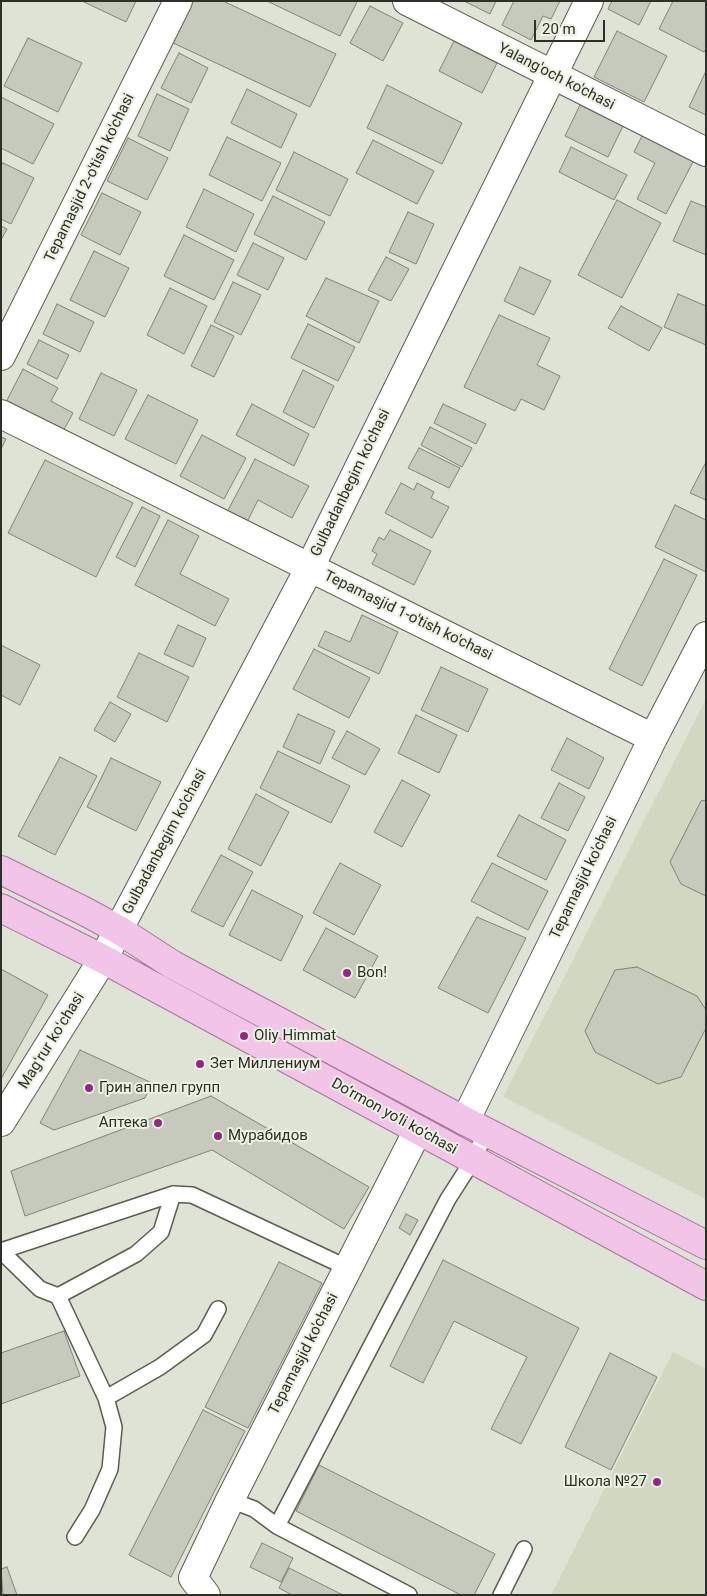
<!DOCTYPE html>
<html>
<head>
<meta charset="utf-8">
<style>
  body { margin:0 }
  #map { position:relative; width:707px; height:1596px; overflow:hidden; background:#dfe3d5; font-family:Roboto,sans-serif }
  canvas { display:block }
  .frame { position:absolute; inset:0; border:2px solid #2d2f29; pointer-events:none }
  .scale { position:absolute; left:534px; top:20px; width:71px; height:22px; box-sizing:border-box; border:2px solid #2d2f29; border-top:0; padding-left:6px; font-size:15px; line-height:18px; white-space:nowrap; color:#2d2f29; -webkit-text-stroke:4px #ecf1e2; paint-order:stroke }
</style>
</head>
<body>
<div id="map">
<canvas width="707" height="1596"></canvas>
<div class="frame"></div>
<div class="scale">20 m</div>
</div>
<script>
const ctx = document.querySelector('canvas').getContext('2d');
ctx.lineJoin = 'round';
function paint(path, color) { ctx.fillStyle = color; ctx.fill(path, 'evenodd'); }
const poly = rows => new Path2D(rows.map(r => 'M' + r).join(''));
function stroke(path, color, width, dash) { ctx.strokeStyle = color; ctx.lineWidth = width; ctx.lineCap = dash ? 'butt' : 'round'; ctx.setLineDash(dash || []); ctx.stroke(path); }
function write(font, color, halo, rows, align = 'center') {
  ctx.font = font + ' Roboto,sans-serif'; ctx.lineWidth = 4; ctx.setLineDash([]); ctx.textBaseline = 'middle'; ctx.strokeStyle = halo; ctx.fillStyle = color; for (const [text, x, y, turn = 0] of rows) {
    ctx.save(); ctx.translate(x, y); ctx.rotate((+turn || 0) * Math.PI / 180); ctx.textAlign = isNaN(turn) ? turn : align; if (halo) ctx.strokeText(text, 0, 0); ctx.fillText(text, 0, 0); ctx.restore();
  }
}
paint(poly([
  [706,699,706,1199,503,1097],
  [673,1352,706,1369,706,1595,551,1595]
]), '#d1d8c2');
const building = poly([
  [82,1,136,1,126,22,82,1],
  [188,1,223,1,336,54,310,107,169,41,188,1],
  [267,1,355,1,357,2,340,36,267,1],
  [464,1,496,1,490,14,464,1],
  [514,1,560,1,551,19,543,16,531,40,502,25,514,1],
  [612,1,651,1,639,25,608,9,612,1],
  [673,1,706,1,706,49,704,52,659,29,673,1],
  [370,6,403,23,383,61,350,43,370,6],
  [617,31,667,56,644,102,594,77,617,31],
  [28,38,82,63,58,112,4,86,28,38],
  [454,41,497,63,482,93,439,71,454,41],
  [179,53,208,68,191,103,161,88,179,53],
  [706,71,706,115,689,107,706,71],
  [387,85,462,123,442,164,367,128,387,85],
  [247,89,297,114,281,148,231,123,247,89],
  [157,94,189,109,170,151,138,136,157,94],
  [1,97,54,124,33,164,1,148,1,97],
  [580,105,623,126,608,157,565,136,580,105],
  [644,132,695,158,666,214,637,199,655,163,634,152,644,132],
  [227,137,281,163,262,201,209,175,227,137],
  [128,138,168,158,147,200,107,181,128,138],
  [373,140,434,171,417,204,356,173,373,140],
  [571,147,627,175,614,200,559,172,571,147],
  [294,152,348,179,330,216,276,190,294,152],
  [3,163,34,178,11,224,1,219,1,166,3,163],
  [204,189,254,214,236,252,186,227,204,189],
  [102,193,141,212,120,255,81,235,102,193],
  [273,196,325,222,306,260,254,234,273,196],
  [617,200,661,223,622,298,578,275,617,200],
  [691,201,706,207,706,255,673,241,691,201],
  [408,212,434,224,416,264,389,252,408,212],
  [1,226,7,229,1,240,1,226],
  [184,235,234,260,214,300,164,276,184,235],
  [253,243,284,258,268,290,237,275,253,243],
  [94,251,129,268,105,317,70,300,94,251],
  [386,257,409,269,391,301,368,290,386,257],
  [520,267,551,281,534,315,504,301,520,267],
  [326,278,379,301,359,343,306,316,326,278],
  [233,282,261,295,241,335,214,322,233,282],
  [170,288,207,306,184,354,147,335,170,288],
  [678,294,706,306,706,345,664,327,678,294],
  [57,304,94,322,80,352,43,334,57,304],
  [621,306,662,328,649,351,608,328,621,306],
  [499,315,550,338,537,365,560,376,544,410,521,399,515,411,464,387,499,315],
  [308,324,355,347,338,381,291,358,308,324],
  [211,325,234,336,214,377,191,366,211,325],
  [39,340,69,355,57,379,27,364,39,340],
  [23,369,58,388,51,401,73,413,61,435,5,404,23,369],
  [303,370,334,386,314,428,283,412,303,370],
  [101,373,137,390,114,436,79,419,101,373],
  [148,395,198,420,176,464,125,439,148,395],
  [252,404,309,434,294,466,236,435,252,404],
  [443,404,486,424,476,444,434,423,443,404],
  [430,427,472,448,462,467,421,445,430,427],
  [202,435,246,458,224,499,180,476,202,435],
  [1,437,6,439,1,449,1,437],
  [419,448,460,468,449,488,408,468,419,448],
  [255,459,309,486,292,518,258,500,246,524,226,514,255,459],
  [45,460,133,503,96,577,8,533,45,460],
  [706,462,706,500,690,493,706,462],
  [401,483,414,490,417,483,434,492,431,498,449,507,432,538,385,513,401,483],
  [675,505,706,520,706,572,655,547,675,505],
  [142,507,160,516,135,567,116,557,142,507],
  [168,520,199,536,180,574,229,599,215,626,135,585,168,520],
  [390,530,431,551,414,585,372,564,377,554,372,551,379,537,384,540,390,530],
  [664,559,697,575,642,686,609,669,664,559],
  [362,615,398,632,379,674,318,646,325,631,350,642,362,615],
  [178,625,206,638,193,667,164,654,178,625],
  [1,645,40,665,20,705,1,695,1,645],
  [314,649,370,678,349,718,293,689,314,649],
  [139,653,189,677,167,722,117,697,139,653],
  [441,667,488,689,468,732,421,710,441,667],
  [110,702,131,714,115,742,94,730,110,702],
  [298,714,335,731,320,764,283,747,298,714],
  [416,715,457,735,439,773,398,753,416,715],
  [347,731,380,749,365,775,332,758,347,731],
  [567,738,604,758,589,789,551,770,567,738],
  [278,751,350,786,331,823,260,788,278,751],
  [60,757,97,776,55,855,18,836,60,757],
  [111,758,161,782,136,831,87,807,111,758],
  [402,780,430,795,402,847,374,832,402,780],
  [559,783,585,797,568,831,541,818,559,783],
  [256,794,289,812,261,866,228,849,256,794],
  [706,800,706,896,681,884,670,862,701,801,706,800],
  [519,815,566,840,546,880,497,856,519,815],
  [221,855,253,872,223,927,191,911,221,855],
  [340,863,381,885,354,935,313,913,340,863],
  [492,863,548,891,528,930,471,901,492,863],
  [252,890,303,916,281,961,229,935,252,890],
  [477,917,526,938,488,1013,438,988,477,917],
  [326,928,378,956,355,998,303,970,326,928],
  [637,967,697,996,706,1010,706,1028,681,1077,658,1084,595,1052,585,1031,615,970,637,967],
  [1,969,48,995,1,1079,1,969],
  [80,1050,152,1083,145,1098,54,1130,40,1123,80,1050],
  [211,1096,369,1187,344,1229,212,1150,25,1216,11,1171,211,1096],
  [406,1214,418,1220,410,1235,399,1228,406,1214],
  [443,1260,579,1328,521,1444,491,1429,527,1357,454,1321,423,1383,390,1366,443,1260],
  [279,1262,322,1283,248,1428,205,1407,279,1262],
  [64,1331,80,1376,1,1404,1,1353,64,1331],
  [610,1353,657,1377,611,1470,565,1447,610,1353],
  [203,1410,245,1431,171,1577,129,1555,203,1410],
  [319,1465,495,1554,474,1595,461,1595,296,1511,319,1465],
  [262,1543,293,1558,281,1582,250,1567,262,1543],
  [7,1567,17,1595,3,1595,1,1569,7,1567],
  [289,1568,343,1595,292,1595,279,1588,289,1568]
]);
paint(building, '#c5cabc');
stroke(building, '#7f8376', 1);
const service = poly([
  [1,1251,173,1194,192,1195,348,1268],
  [2,1252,40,1289,58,1296,136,1254,161,1232,173,1194],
  [58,1296,106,1398,114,1427,110,1469,92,1510,75,1537],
  [106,1398,160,1367,204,1335,218,1309],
  [230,1500,254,1509,277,1526,409,1595],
  [277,1526,448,1199,473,1160,486,1132],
  [501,1595,524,1549]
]);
const minor = poly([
  [407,1,706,152],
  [1,356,178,1],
  [1,414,653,738],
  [465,1121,653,738,706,636],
  [1,1122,103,959,310,567,589,1],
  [206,1595,193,1578,230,1500,418,1130]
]);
const primary = poly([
  [1,870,84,911,119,930,173,965,465,1121,706,1245],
  [1,908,103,959,706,1286]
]);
stroke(service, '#5a5e51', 18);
stroke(minor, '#5a5e51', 30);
stroke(primary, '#a7769b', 30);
stroke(service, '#fff', 15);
stroke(minor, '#fff', 28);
stroke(primary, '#f1c4e8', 28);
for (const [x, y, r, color] of [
  [347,973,5,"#952686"],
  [244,1036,5,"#952686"],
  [200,1064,5,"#952686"],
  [89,1088,5,"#952686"],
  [158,1123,5,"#952686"],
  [218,1136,5,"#952686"],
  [657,1482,5,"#952686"]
]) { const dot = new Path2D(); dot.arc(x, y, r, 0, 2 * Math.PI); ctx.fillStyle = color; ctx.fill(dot); stroke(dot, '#ecf1e2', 2); }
write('15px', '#2d2f29', '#ecf1e2', [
  ["Yalang'och ko'chasi",556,77,27],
  ["Tepamasjid 2-o'tish ko'chasi",90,178,-64],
  ["Gulbadanbegim ko'chasi",351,483,-64],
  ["Tepamasjid 1-o'tish ko'chasi",408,616,26],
  ["Gulbadanbegim ko'chasi",165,842,-62],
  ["Tepamasjid ko'chasi",584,878,-64],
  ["Magʻrur koʻchasi",52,1041,-58],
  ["Do‘rmon yo‘li ko‘chasi",394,1117,29],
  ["Tepamasjid ko'chasi",304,1354,-63]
]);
write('15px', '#2d2f29', '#ecf1e2', [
  ["Bon!",357,973],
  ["Oliy Himmat",254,1036],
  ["Зет Миллениум",210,1064],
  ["Грин аппел групп",99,1088],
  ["Аптека",148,1123,"right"],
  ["Мурабидов",228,1136],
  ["Школа №27",647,1482,"right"]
], 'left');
</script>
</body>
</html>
